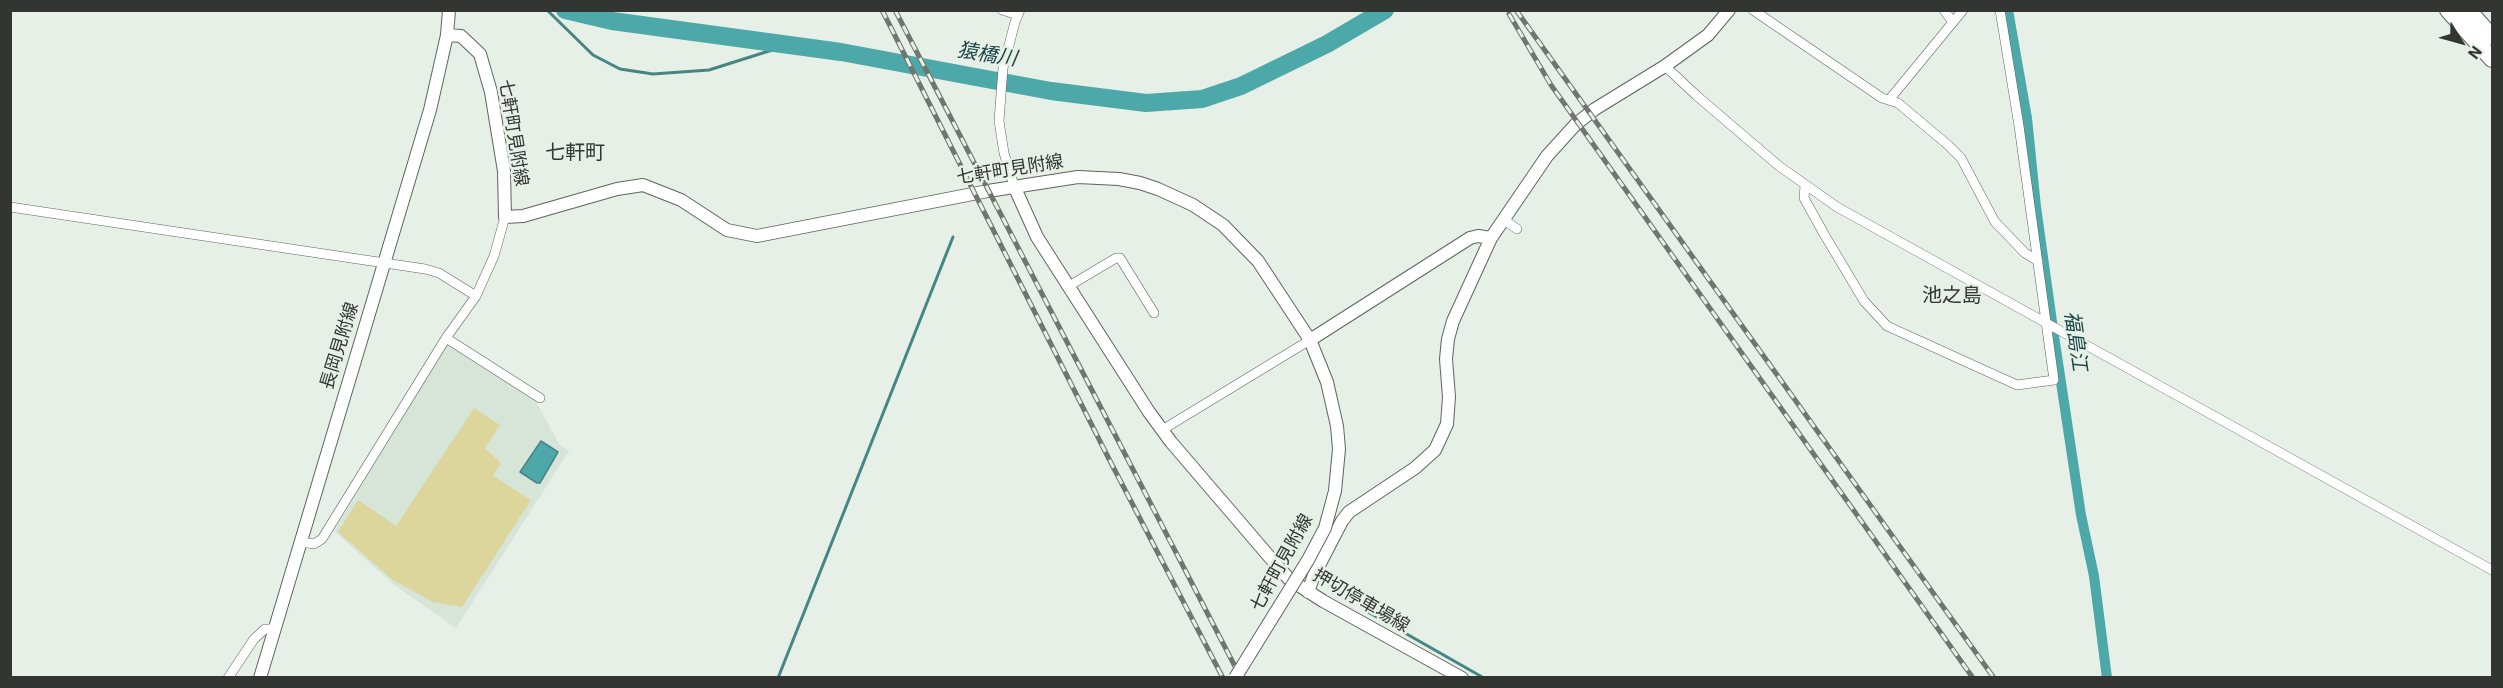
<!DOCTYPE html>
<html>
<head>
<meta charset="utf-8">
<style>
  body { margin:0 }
  #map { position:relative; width:2503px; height:688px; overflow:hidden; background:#e6f0e7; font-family:"IBM Plex Sans",sans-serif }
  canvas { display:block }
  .frame { position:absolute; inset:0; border:12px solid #323532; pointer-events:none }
  .north { position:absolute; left:2431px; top:12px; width:60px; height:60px; -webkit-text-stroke:4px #e6f0e7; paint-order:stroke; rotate:127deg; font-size:16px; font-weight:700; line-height:24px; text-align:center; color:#323532 }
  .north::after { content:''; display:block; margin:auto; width:21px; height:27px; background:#323532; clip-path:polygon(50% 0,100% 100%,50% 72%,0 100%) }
</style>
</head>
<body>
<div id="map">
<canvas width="2503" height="688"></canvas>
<div class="frame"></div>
<div class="north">N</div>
</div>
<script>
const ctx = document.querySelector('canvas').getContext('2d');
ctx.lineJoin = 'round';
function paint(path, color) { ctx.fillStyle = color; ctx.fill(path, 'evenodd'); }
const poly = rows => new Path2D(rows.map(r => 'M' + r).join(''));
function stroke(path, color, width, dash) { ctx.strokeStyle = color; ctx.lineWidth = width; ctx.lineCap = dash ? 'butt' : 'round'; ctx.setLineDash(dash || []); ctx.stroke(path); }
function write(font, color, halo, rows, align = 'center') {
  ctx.font = font + ' "IBM Plex Sans","Noto Sans JP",sans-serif'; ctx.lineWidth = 5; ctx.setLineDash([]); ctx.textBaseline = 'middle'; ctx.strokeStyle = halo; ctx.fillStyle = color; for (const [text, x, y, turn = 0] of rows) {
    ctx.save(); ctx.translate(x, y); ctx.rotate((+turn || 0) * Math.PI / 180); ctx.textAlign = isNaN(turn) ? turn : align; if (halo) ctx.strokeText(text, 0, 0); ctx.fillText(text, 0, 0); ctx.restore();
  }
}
paint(poly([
  [447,344,535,400,559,444,569,451,456,628,392,583,334,531]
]), '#d6e5d8');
paint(poly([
  [474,408,500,425,485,448,501,463,493,476,531,500,462,607,433,602,393,580,338,532,358,500,396,526]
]), '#dcd69c');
const water = poly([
  [541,441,558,452,540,483,537,483,520,472,541,441]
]);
paint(water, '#4da8a9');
stroke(water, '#458685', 1.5);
stroke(poly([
  [547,10,593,55,620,69,653,74,709,70,769,51,798,47,815,49],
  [1368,612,1484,678],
  [778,678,953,237]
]), '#458685', 3);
stroke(poly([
  [2008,10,2027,118,2036,207,2054,336,2081,515,2094,576,2107,678]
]), '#4da8a9', 10);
stroke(poly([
  [565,10,612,21,841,52,1051,91,1146,103,1202,99,1241,86,1327,44,1385,10]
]), '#4da8a9', 18);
const street = poly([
  [1002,10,1018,15],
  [1753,10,1882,98,1898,103,1948,145,1961,158,1995,222,2025,253,2038,261],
  [1944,10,1952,21],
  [1665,66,1697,96,1779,166,1837,207,2492,570],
  [1889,100,1963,10],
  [1014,186,1004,153,999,121,1003,68,1015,22,1020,10],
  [1805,186,1804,198,1824,234,1864,301,1887,326,2017,385,2054,380,2019,126,2000,10],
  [10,207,425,269,439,273,476,296],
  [1503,219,1517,229],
  [1069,286,1116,258,1120,258,1154,313],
  [446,338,540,398],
  [1162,430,1310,340],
  [301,542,314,544,322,539,446,338,476,296,494,256,505,217],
  [228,678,254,639,265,629,274,629]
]);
const secondary = poly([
  [447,35,461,36,480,54,491,92,504,171,505,217,523,216,617,189,643,185,681,200,727,230,757,236,988,191,1078,177,1119,179,1140,183,1158,189,1193,205,1223,225,1258,261,1310,340,1327,382,1337,426,1339,449,1335,491],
  [1014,186,1037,237,1149,412,1171,442,1273,561,1289,579,1323,601,1462,678],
  [1310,340,1470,238,1478,236,1491,238],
  [1308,592,1314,575,1342,521,1349,512,1415,468,1435,450,1447,424,1449,397,1446,359,1448,339,1453,321,1491,238,1547,156,1576,124,1595,109,1665,66,1708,35,1729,10],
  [260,678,430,110,447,35,449,10]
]);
const highway = poly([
  [2448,10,2492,59],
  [2468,10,2492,37]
]);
stroke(street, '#5d655e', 10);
stroke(secondary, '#5d655e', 14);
stroke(highway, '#5d655e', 18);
stroke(street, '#fff', 9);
stroke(secondary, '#fff', 12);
stroke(highway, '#fff', 16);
const rail = poly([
  [882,10,1109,459,1223,678],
  [895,10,1241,678],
  [1516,10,1994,678],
  [1509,14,1551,85,1973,678]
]);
stroke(rail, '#707570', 5);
stroke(rail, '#e6f0e7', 3, [9]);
const secondaryBridge = poly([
  [1235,678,1308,560,1325,528,1335,491]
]);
stroke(secondaryBridge, '#5d655e', 14, []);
stroke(secondaryBridge, '#fff', 12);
write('18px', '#323532', '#e6f0e7', [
  ["七軒町見附線",513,133,81],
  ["七軒町見附線",1010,170,-9],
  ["長岡見附線",340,346,-73],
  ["七軒町見附線",1282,563,-61],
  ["押切停車場線",1361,601,30]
]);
write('italic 20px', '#1a4445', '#e6f0e7', [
  ["猿橋川",987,55,9],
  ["福島江",2075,341,82]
]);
write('20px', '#323532', '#e6f0e7', [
  ["七軒町",575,153],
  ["池之島",1952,296]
]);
</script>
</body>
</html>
